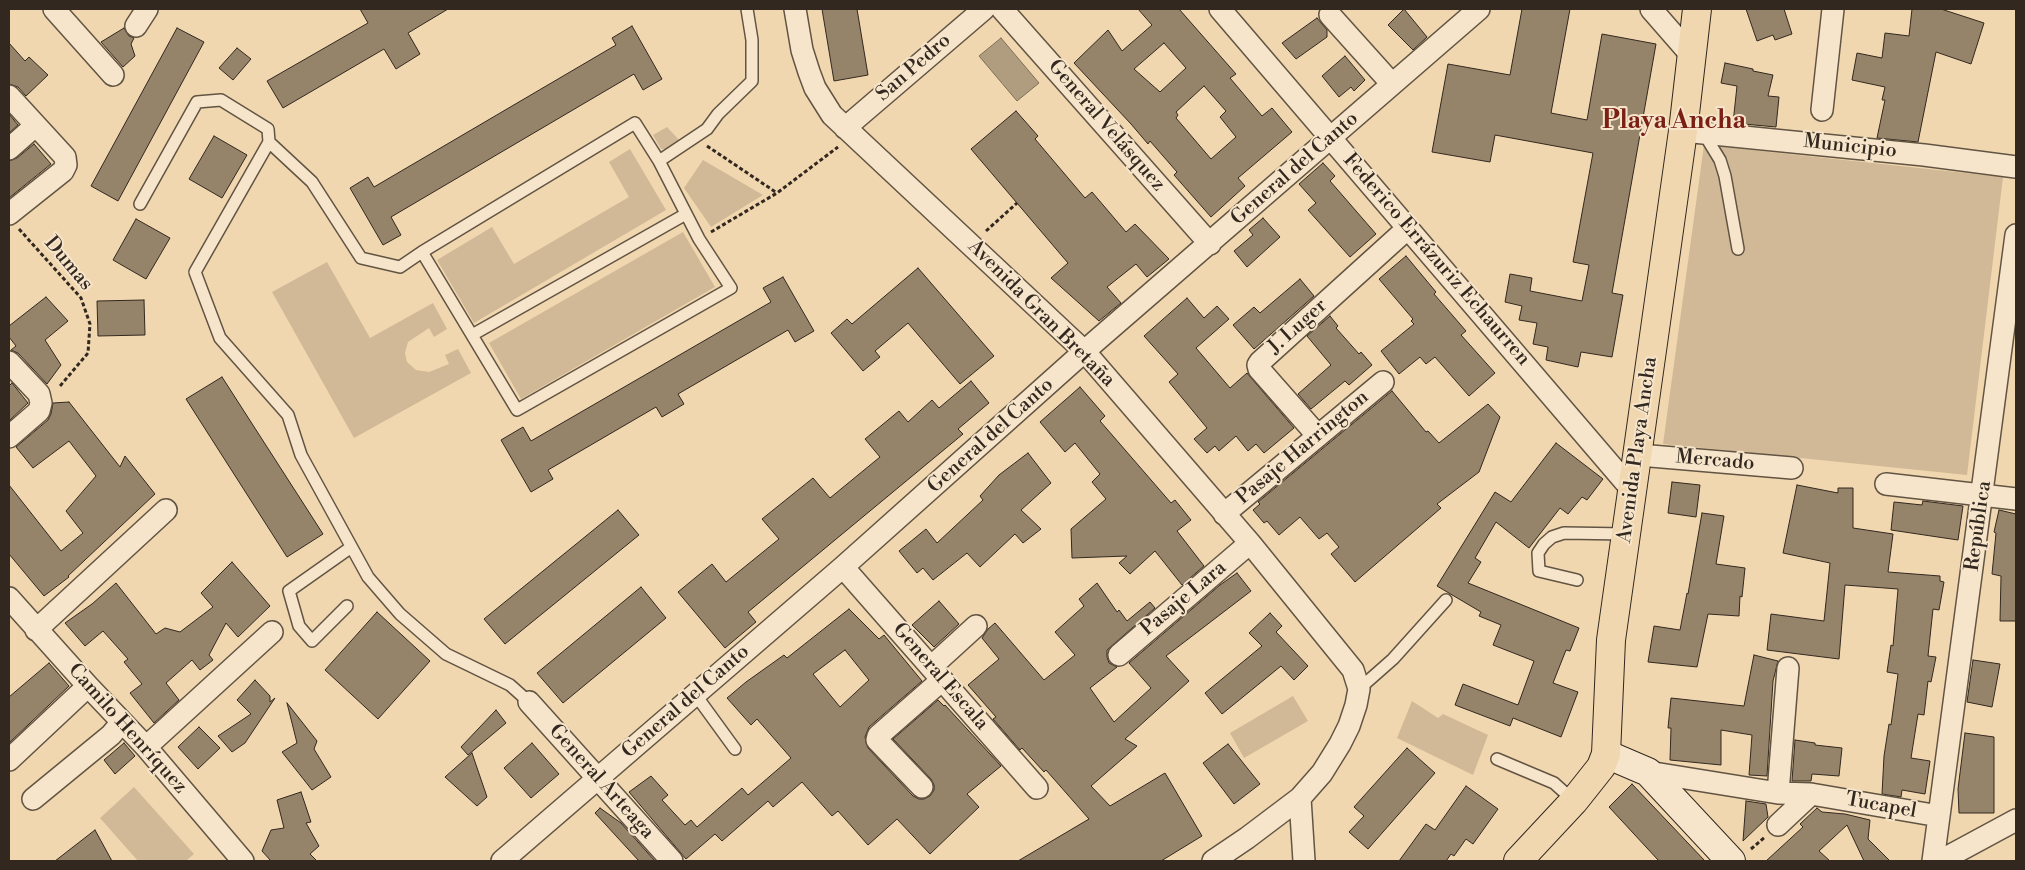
<!DOCTYPE html>
<html>
<head>
<meta charset="utf-8">
<style>
  body { margin:0 }
  #map { position:relative; width:2025px; height:870px; overflow:hidden; background:#f1d7af; font-family:"Libre Bodoni",serif }
  canvas { display:block }
  .frame { position:absolute; inset:0; border:10px solid #32281f; pointer-events:none }
</style>
</head>
<body>
<div id="map">
<canvas width="2025" height="870"></canvas>
<div class="frame"></div>
</div>
<script>
const ctx = document.querySelector('canvas').getContext('2d');
ctx.lineJoin = 'round';
function paint(path, color) { ctx.fillStyle = color; ctx.fill(path, 'evenodd'); }
const poly = rows => new Path2D(rows.map(r => 'M' + r).join(''));
function stroke(path, color, width, dash) { ctx.strokeStyle = color; ctx.lineWidth = width; ctx.lineCap = dash ? 'butt' : 'round'; ctx.setLineDash(dash || []); ctx.stroke(path); }
function write(font, color, halo, rows, align = 'center') {
  ctx.font = font + ' "Libre Bodoni",serif'; ctx.lineWidth = 4; ctx.setLineDash([]); ctx.textBaseline = 'middle'; ctx.strokeStyle = halo; ctx.fillStyle = color; for (const [text, x, y, turn = 0] of rows) {
    ctx.save(); ctx.translate(x, y); ctx.rotate((+turn || 0) * Math.PI / 180); ctx.textAlign = isNaN(turn) ? turn : align; if (halo) ctx.strokeText(text, 0, 0); ctx.fillText(text, 0, 0); ctx.restore();
  }
}
paint(poly([
  [667,127,681,142,675,149,661,149,653,135],
  [1704,145,2003,177,1967,475,1663,444],
  [630,149,666,210,474,323,437,260,492,227,514,264,629,197,609,162],
  [703,160,763,195,711,227,684,188],
  [683,232,715,287,521,399,489,343],
  [327,262,370,338,433,303,447,329,434,337,429,328,408,342,405,353,407,362,416,370,429,372,449,364,445,355,458,349,471,373,354,438,272,292],
  [1293,696,1308,721,1244,758,1230,733],
  [1412,701,1438,718,1443,714,1488,735,1473,775,1397,738],
  [134,787,194,854,186,861,138,861,100,818]
]), '#d1b997');
const water = poly([
  [1001,38,1039,83,1017,101,979,56,1001,38]
]);
paint(water, '#b09c7e');
stroke(water, '#7e6e58', 1);
const building = poly([
  [360,9,448,9,408,33,420,54,396,69,384,49,283,108,267,81,368,23,360,9],
  [822,9,857,9,868,75,834,81,822,9],
  [1138,9,1179,9,1236,74,1230,78,1262,116,1272,108,1292,132,1238,178,1245,186,1211,217,1174,175,1177,172,1150,141,1148,144,1131,124,1074,63,1108,30,1122,51,1152,25,1138,9],
  [1164,43,1186,68,1160,92,1134,69,1164,43],
  [1204,86,1226,111,1220,117,1236,137,1211,159,1176,118,1178,115,1176,112,1204,86],
  [1404,9,1427,37,1413,50,1388,25,1404,9],
  [1522,9,1570,9,1551,113,1587,120,1602,34,1656,44,1612,293,1623,295,1612,357,1581,352,1578,367,1546,360,1548,347,1533,344,1537,323,1519,320,1522,306,1505,302,1510,274,1532,278,1530,291,1582,301,1589,265,1573,262,1593,153,1495,135,1490,162,1432,152,1448,64,1510,75,1522,9],
  [1746,9,1784,9,1792,34,1775,40,1773,35,1757,41,1746,9],
  [1912,9,1941,9,1984,23,1971,64,1936,52,1918,142,1877,138,1885,100,1882,100,1885,87,1852,80,1857,53,1882,58,1885,33,1909,36,1912,9],
  [1317,18,1327,30,1327,37,1296,59,1282,43,1317,18],
  [632,26,662,79,643,90,634,74,391,217,401,235,383,245,350,188,368,177,374,187,616,45,612,38,632,26],
  [124,28,129,36,134,38,131,44,135,56,123,67,101,42,124,28],
  [177,28,204,42,118,201,91,186,177,28],
  [9,43,25,61,29,57,48,75,26,96,18,87,9,84,9,43],
  [237,48,251,59,233,80,219,68,237,48],
  [1345,56,1365,80,1354,91,1351,87,1339,97,1322,76,1345,56],
  [1725,63,1753,69,1753,71,1773,75,1768,96,1779,97,1776,127,1733,123,1737,86,1721,83,1725,63],
  [1016,111,1038,136,1035,139,1085,198,1092,192,1126,232,1135,224,1169,259,1147,277,1136,264,1107,287,1121,303,1099,321,1051,278,1068,263,971,149,1016,111],
  [9,114,18,125,9,133,9,114],
  [214,136,247,155,222,198,189,179,214,136],
  [34,144,51,164,9,198,9,161,17,158,34,144],
  [1323,163,1335,176,1330,181,1376,234,1350,257,1308,210,1316,203,1299,184,1323,163],
  [1263,218,1280,237,1247,267,1234,251,1253,235,1249,230,1263,218],
  [136,219,170,238,146,279,113,260,136,219],
  [1406,256,1436,292,1434,294,1466,331,1461,335,1495,373,1469,396,1435,357,1426,364,1420,357,1399,374,1381,351,1414,324,1411,321,1413,319,1379,279,1406,256],
  [918,268,994,356,960,384,908,323,875,351,880,357,863,371,831,333,847,319,852,324,918,268],
  [783,277,814,331,795,342,788,330,678,394,684,404,662,417,656,407,548,470,553,479,531,492,501,440,523,427,531,441,771,302,763,288,783,277],
  [1300,279,1314,296,1254,349,1233,325,1254,307,1260,313,1300,279],
  [46,297,68,321,45,340,61,365,47,384,18,353,11,350,16,346,9,337,9,326,46,297],
  [1187,298,1204,318,1217,306,1229,319,1196,348,1230,388,1247,373,1294,428,1264,453,1256,444,1248,451,1236,436,1219,451,1215,446,1207,453,1194,439,1207,428,1169,382,1178,374,1144,336,1187,298],
  [144,300,145,335,98,336,97,301,144,300],
  [1330,316,1338,326,1336,328,1359,354,1361,352,1372,365,1349,385,1345,381,1311,409,1298,394,1331,365,1307,336,1330,316],
  [222,377,323,534,287,557,186,399,222,377],
  [971,381,989,403,958,429,963,434,748,612,756,622,725,648,678,592,712,564,726,582,779,539,762,519,813,478,830,498,880,457,865,439,899,411,908,422,932,400,939,408,971,381],
  [12,383,28,403,9,421,9,386,12,383],
  [1080,387,1105,416,1100,421,1171,503,1175,500,1191,520,1177,531,1204,566,1182,585,1155,551,1130,574,1119,563,1127,556,1072,558,1071,529,1106,499,1092,482,1100,474,1075,443,1065,452,1040,422,1080,387],
  [1392,391,1426,432,1428,431,1439,443,1488,404,1500,417,1479,472,1437,504,1441,508,1355,582,1331,554,1339,547,1327,533,1319,539,1300,517,1279,535,1267,521,1264,523,1253,510,1260,504,1258,502,1392,391],
  [69,402,120,467,125,456,155,494,68,576,69,577,44,596,9,554,9,485,61,551,83,533,66,511,96,476,69,441,33,468,16,447,48,420,51,414,53,403,69,402],
  [1556,443,1603,479,1587,500,1582,497,1568,514,1560,508,1529,548,1496,522,1475,558,1481,562,1468,583,1579,628,1570,651,1566,650,1553,683,1578,692,1561,737,1513,718,1510,726,1455,705,1463,684,1518,705,1534,661,1493,645,1501,625,1479,616,1481,612,1437,586,1495,492,1511,502,1556,443],
  [1028,453,1051,483,1021,510,1041,529,1023,543,1015,534,980,567,967,553,933,580,923,568,917,573,899,551,926,529,937,543,983,500,980,496,999,475,1028,453],
  [1672,482,1700,485,1696,517,1668,513,1672,482],
  [1797,485,1838,493,1838,488,1853,488,1853,528,1893,534,1888,572,1940,576,1940,581,1944,582,1939,610,1933,609,1928,656,1936,657,1931,682,1928,681,1924,715,1918,714,1911,758,1930,761,1925,794,1902,790,1901,797,1882,794,1884,756,1889,724,1891,725,1898,674,1887,672,1891,645,1893,646,1898,589,1845,585,1839,659,1767,650,1771,614,1824,621,1830,563,1783,553,1797,485],
  [1923,501,1963,506,1958,540,1891,530,1894,502,1922,505,1923,501],
  [618,510,639,535,505,644,484,619,618,510],
  [1999,510,2016,514,2016,621,2000,621,2001,576,1992,574,1996,533,1994,532,1999,510],
  [1702,513,1724,516,1716,564,1745,568,1742,597,1740,596,1739,616,1708,614,1697,667,1648,662,1654,626,1680,630,1687,593,1688,594,1702,513],
  [232,562,270,606,238,637,226,623,209,655,213,660,200,670,192,660,166,683,179,700,154,723,130,693,142,684,124,662,128,659,103,631,85,646,65,623,92,604,116,583,156,634,165,628,180,632,213,607,201,593,232,562],
  [1237,573,1251,591,1166,656,1189,681,1125,739,1137,746,1091,786,1110,806,1165,773,1202,836,1161,861,1018,861,1089,819,1046,770,1044,772,1022,748,1020,750,993,719,996,717,968,685,999,659,982,638,988,629,995,623,1044,680,1075,655,1055,632,1084,606,1079,599,1097,583,1117,612,1119,610,1127,621,1150,602,1155,608,1107,650,1107,657,1109,663,1117,667,1090,688,1114,722,1151,688,1129,663,1220,585,1237,573],
  [641,587,666,618,563,703,537,673,641,587],
  [939,601,959,624,934,647,912,625,939,601],
  [849,609,879,639,884,635,922,681,869,727,865,737,868,748,913,796,919,799,924,799,930,796,934,790,934,785,931,779,893,739,938,700,944,706,945,705,1001,766,967,794,979,807,930,854,897,819,868,845,838,811,832,816,802,782,773,807,768,801,722,841,715,834,686,859,629,792,651,776,668,795,662,800,685,825,691,820,697,827,742,788,748,795,791,758,757,719,751,725,727,698,746,682,784,655,787,658,849,609],
  [845,650,869,680,840,707,813,674,845,650],
  [377,612,430,661,378,719,325,670,377,612],
  [1270,613,1282,626,1276,632,1308,666,1294,680,1281,666,1222,714,1205,693,1262,646,1249,633,1270,613],
  [1754,655,1778,661,1773,681,1767,776,1749,775,1752,735,1721,730,1721,765,1670,760,1671,728,1668,728,1671,698,1744,706,1754,655],
  [1973,660,2000,664,1992,707,1967,702,1973,660],
  [49,663,69,686,9,743,9,697,49,663],
  [255,680,270,696,270,702,275,698,245,743,232,752,218,736,251,714,237,700,255,680],
  [287,703,317,741,314,749,331,777,312,790,282,752,297,743,287,703],
  [496,710,506,723,468,755,461,747,496,710],
  [199,727,220,748,198,769,178,747,199,727],
  [1965,733,1994,737,1994,813,1959,813,1958,789,1965,733],
  [1795,740,1815,743,1815,745,1842,748,1839,776,1812,774,1811,781,1792,781,1795,740],
  [124,743,135,756,115,774,104,760,124,743],
  [532,743,559,774,531,798,504,768,532,743],
  [1228,744,1260,784,1234,804,1203,763,1228,744],
  [1407,748,1435,773,1368,849,1349,832,1364,816,1354,807,1407,748],
  [472,753,487,797,477,806,445,777,472,753],
  [1632,784,1705,861,1659,861,1609,807,1632,784],
  [1466,786,1498,809,1473,844,1466,839,1454,856,1451,854,1446,861,1399,861,1426,824,1435,830,1466,786],
  [301,792,311,822,306,823,319,846,310,854,317,861,271,861,262,851,271,830,284,828,277,800,301,792],
  [1746,801,1766,804,1768,817,1743,841,1746,801],
  [600,808,621,823,655,861,639,861,595,813,600,808],
  [1817,808,1822,812,1845,814,1870,820,1868,839,1890,861,1864,861,1847,825,1819,851,1830,861,1766,861,1803,827,1800,824,1817,808],
  [95,830,112,861,55,861,95,830]
]);
paint(building, '#95836a');
stroke(building, '#32281f', 1);
const lane = poly([
  [635,123,659,161,699,239,731,288,517,410,422,252,635,123],
  [1707,134,1709,142,1720,160,1725,176,1738,249],
  [269,142,312,182,361,258,400,267,422,252],
  [659,161,707,129,718,114,752,81,752,40,747,9],
  [140,204,197,102,221,100,268,129,269,142,195,272,220,338,288,415,301,455,368,577,400,614,446,654,510,685,529,702],
  [472,335,686,214],
  [1577,580,1539,571,1538,553,1544,544,1552,537,1564,533,1626,534],
  [347,606,312,641,299,626,289,591,350,548],
  [1359,689,1393,659,1446,600],
  [695,694,735,749],
  [1497,759,1554,783,1574,801]
]);
const street = poly([
  [54,9,113,75],
  [795,9,802,50,809,72,815,88,832,115,1085,352,1250,543,1353,670,1359,689,1356,705,1349,726,1340,744,1322,773,1300,798,1247,838,1213,861],
  [1002,9,1210,244],
  [1220,9,1632,490],
  [1651,9,1692,56],
  [1330,15,1392,84],
  [136,26,147,9],
  [9,96,65,157,66,165,63,171,9,214],
  [1822,110,1833,9],
  [845,128,984,9],
  [1683,131,1924,155,2016,167],
  [9,149,35,126],
  [9,362,39,394,41,403,39,411,9,437],
  [1318,436,1259,369,1258,365,1260,362,1408,228],
  [1639,455,1792,468],
  [1886,484,2016,499],
  [1224,514,1383,382],
  [843,567,1037,788],
  [9,598,88,686,146,747,243,861],
  [36,630,166,510],
  [1119,655,1250,543],
  [931,667,976,626],
  [529,702,672,861],
  [146,747,272,632],
  [9,760,88,686],
  [1648,772,1778,793,1811,794,1939,816,1933,861],
  [922,787,877,740,878,736,942,680],
  [1778,793,1788,668],
  [1300,798,1304,861],
  [33,799,111,735,122,722],
  [1939,816,2016,235],
  [1778,825,1811,794],
  [502,861,843,567,1096,341,1479,9],
  [1940,861,2016,820]
]);
const secondary = poly([
  [1606,754,1648,772,1731,861]
]);
const primary = poly([
  [1518,861,1574,801,1601,767,1606,754,1611,640,1683,131,1697,9]
]);
stroke(lane, '#625443', 14);
stroke(street, '#625443', 24);
stroke(secondary, '#32281f', 30);
stroke(primary, '#32281f', 30);
stroke(poly([
  [707,146,777,193],
  [19,229,81,298,90,324,88,353,60,386],
  [986,231,1017,203],
  [711,232,777,193,838,147],
  [1751,849,1765,837]
]), '#32281f', 3, [4, 2.5]);
stroke(lane, '#f6e5cb', 11);
stroke(street, '#f6e5cb', 21);
stroke(secondary, '#f6e5cb', 28);
stroke(primary, '#f1d7af', 28);
write('20px', '#32281f', '#f6e5cb', [
  ["San Pedro",914,68,-41],
  ["General Velásquez",1106,126,49],
  ["Municipio",1850,147,6],
  ["General del Canto",1295,169,-41],
  ["Federico Errázuriz Echaurren",1436,260,49],
  ["Dumas",68,264,50],
  ["Avenida Gran Bretaña",1041,314,45],
  ["J. Luger",1298,327,-42],
  ["General del Canto",991,436,-42],
  ["Pasaje Harrington",1303,448,-40],
  ["Avenida Playa Ancha",1638,450,-82],
  ["Mercado",1715,461,5],
  ["República",1979,526,-82],
  ["Pasaje Lara",1184,599,-40],
  ["General Escala",940,677,49],
  ["General del Canto",686,702,-41],
  ["Camilo Henríquez",127,729,48],
  ["General Arteaga",601,782,48],
  ["Tucapel",1881,806,10]
]);
write('bold 25px', '#7a1f14', '#f6e5cb', [
  ["Playa Ancha",1674,122]
]);
</script>
</body>
</html>
